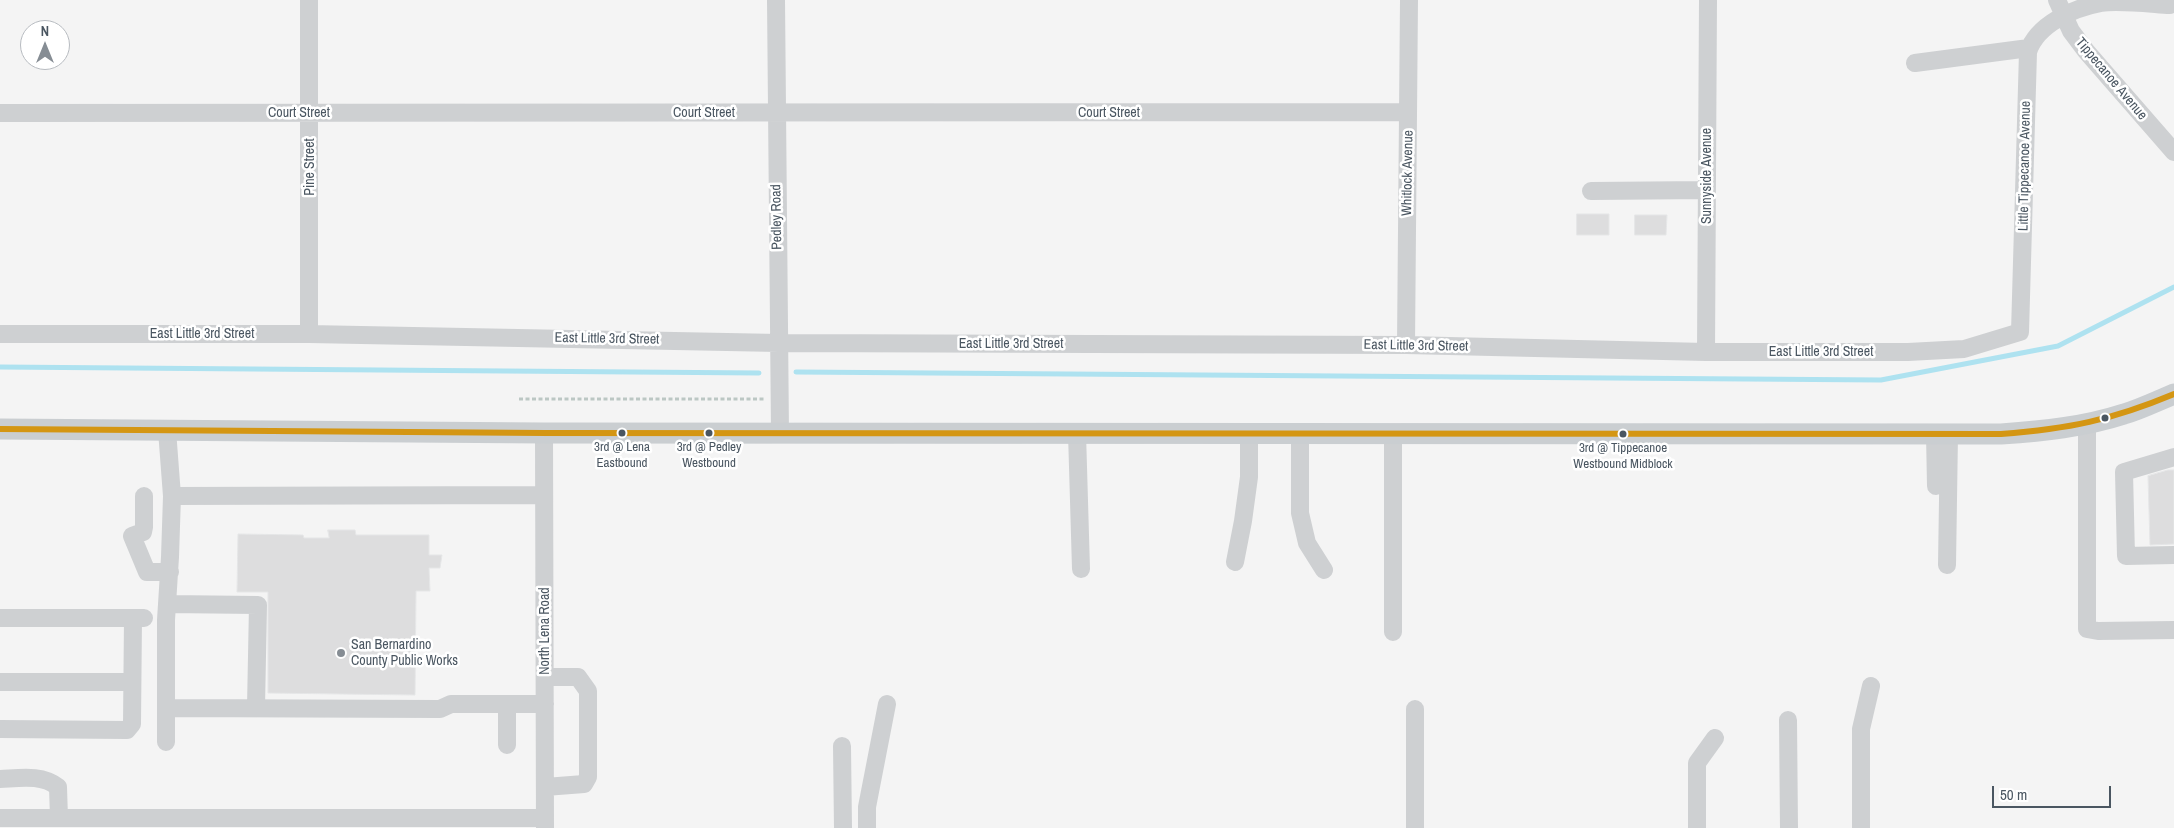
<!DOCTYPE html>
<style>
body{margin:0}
#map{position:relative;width:2174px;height:828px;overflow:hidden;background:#f4f4f4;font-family:"Archivo Narrow",sans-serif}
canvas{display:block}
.north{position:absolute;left:20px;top:20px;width:50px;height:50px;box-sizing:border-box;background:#fff;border:1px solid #b7bbc0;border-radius:50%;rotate:0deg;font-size:14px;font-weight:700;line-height:20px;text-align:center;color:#4a5661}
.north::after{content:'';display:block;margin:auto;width:18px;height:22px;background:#868d94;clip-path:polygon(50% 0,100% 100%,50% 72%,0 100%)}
.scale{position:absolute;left:1992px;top:786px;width:119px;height:22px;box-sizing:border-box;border:2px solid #4a5661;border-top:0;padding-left:6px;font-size:15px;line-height:18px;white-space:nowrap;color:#4a5661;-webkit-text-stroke:4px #fff;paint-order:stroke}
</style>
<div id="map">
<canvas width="2174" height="828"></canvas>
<div class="north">N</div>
<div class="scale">50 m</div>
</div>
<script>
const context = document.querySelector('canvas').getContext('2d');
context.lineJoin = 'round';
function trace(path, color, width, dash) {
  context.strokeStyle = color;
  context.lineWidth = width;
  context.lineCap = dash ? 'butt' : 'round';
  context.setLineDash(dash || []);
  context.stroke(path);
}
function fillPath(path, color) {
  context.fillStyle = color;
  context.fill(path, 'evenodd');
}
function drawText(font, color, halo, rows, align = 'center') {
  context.font = font + ' "Archivo Narrow",sans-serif';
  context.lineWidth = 5;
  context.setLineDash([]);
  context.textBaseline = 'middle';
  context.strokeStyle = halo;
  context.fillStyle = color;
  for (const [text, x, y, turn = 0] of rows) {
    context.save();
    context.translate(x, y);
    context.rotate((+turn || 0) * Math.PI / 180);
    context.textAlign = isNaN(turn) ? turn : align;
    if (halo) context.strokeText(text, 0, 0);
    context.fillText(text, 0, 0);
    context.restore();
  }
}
const stream = new Path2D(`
 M0,367l759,6
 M796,372l1085,8 177,-34 116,-59`);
const building = new Path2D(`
 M1577,214h32v21h-32z
 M1635,215h32l-1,20h-31z
 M2168,470h6v74l-24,1 -2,-69z
 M328,530h27l1,5h73v20h13l-2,13h-11l1,23h-14l-1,104 -147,-2v-101h-31l1,-58 65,1 1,3h25z`);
const path = new Path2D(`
 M519,399h245`);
const minor = new Path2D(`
 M309,0v334
 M776,0l4,433
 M2057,0l14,31 15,20 88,101
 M1915,63l114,-15
 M0,113l1408,-1
 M1591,191l116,-1
 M0,334h309l470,9 627,2 300,7h202l56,-3 56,-17 8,-280c9,-28 46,-44 73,-49 16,-3 51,1 69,2
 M1406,345l3,-345
 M1706,352l2,-352
 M2087,424v205l11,2 76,-1
 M544,433l1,395
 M1077,433l4,136
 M1393,433v199
 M1300,434v79l7,30 17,27
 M1935,434l1,52
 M2174,457l-50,15 2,84 48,-1
 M144,496v31l-1,5 -11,4 15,36h23
 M172,496l372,-1
 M1235,562l8,-41 6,-44v-44
 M1947,565l2,-131
 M167,604l91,1 -2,102
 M0,618h144
 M545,677h33l10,14v86l-4,7 -39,3
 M0,682h132
 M507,704v41
 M166,708l274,1 11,-5h94
 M1415,709v119
 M1788,720l1,108
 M0,729l127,1 5,-6 1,-106
 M166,742v-122l4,-63 2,-61 -5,-66
 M842,746l1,82
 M0,779c20,-1 42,-5 58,8l1,31
 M0,818h545
 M867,828v-21l20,-103
 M1697,828v-65l18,-25
 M1861,828v-99l10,-43`);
const major = new Path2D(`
 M0,429l544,4 1457,1c42,-3 83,-7 123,-20 17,-5 33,-13 50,-20`);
const bus1 = new Path2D(`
 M0,429l544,4 1457,1c67,-5 111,-14 173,-40`);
const markers = [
 [2105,418,4.5,"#4a5661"],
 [622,433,4.5,"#4a5661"],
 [709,433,4.5,"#4a5661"],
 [1623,434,4.5,"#4a5661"],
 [341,653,5,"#868d94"]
];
const busNames = [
 ["3rd @ Lena",622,448],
 ["Eastbound",622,464],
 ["3rd @ Pedley",709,448],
 ["Westbound",709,464],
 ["3rd @ Tippecanoe",1623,449],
 ["Westbound Midblock",1623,465]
];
const streetNames = [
 ["Tippecanoe Avenue",2111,79,50],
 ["Court Street",299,113],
 ["Court Street",704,113],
 ["Court Street",1109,113],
 ["Little Tippecanoe Avenue",2025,166,-89],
 ["Pine Street",310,167,-90],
 ["Whitlock Avenue",1408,173,-89],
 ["Sunnyside Avenue",1707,176,-90],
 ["Pedley Road",777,217,-91],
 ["East Little 3rd Street",202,334],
 ["East Little 3rd Street",607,339,1],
 ["East Little 3rd Street",1011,344],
 ["East Little 3rd Street",1416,346,1],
 ["East Little 3rd Street",1821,352],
 ["North Lena Road",545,631,-90]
];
const poiNames = [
 ["San Bernardino",351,645],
 ["County Public Works",351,661]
];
trace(stream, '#aee2f0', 5);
fillPath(building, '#ddddde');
trace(building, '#e5e6e7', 1);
trace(path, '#bcc7c4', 3, [4, 2.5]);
trace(minor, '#ced0d2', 18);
trace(major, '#caced1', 21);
trace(bus1, '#d49613', 6);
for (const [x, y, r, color] of markers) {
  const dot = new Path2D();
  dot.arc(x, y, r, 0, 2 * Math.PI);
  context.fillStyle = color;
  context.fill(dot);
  trace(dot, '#fff', 2);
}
drawText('13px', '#4a5661', '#fff', busNames);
drawText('14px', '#4a5661', '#fff', streetNames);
drawText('14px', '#4a5661', '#fff', poiNames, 'left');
</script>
